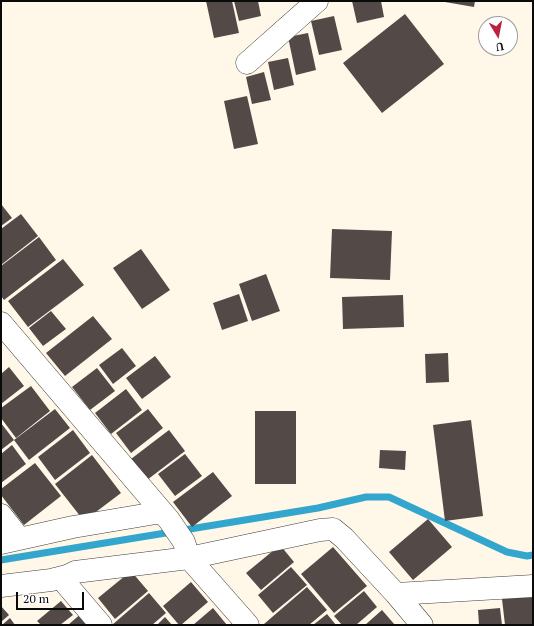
<!DOCTYPE html>
<style>
body{margin:0}
#map{position:relative;width:534px;height:626px;overflow:hidden;background:#fff7e8;font-family:"PT Serif",serif}
canvas{display:block}
.frame{position:absolute;inset:0;border:2px solid #0a0a0a;pointer-events:none}
.north{position:absolute;left:478px;top:16px;width:40px;height:40px;box-sizing:border-box;background:#fff;border:1px solid #9d9d9d;border-radius:50%;rotate:170deg;font-size:11px;font-weight:700;line-height:16px;text-align:center;color:#0a0a0a}
.north::after{content:'';display:block;margin:auto;width:14px;height:18px;background:#ba233f;clip-path:polygon(50% 0,100% 100%,50% 72%,0 100%)}
.scale{position:absolute;left:16px;top:592px;width:68px;height:18px;box-sizing:border-box;border:2px solid #0a0a0a;border-top:0;padding-left:5px;font-size:12px;line-height:14px;white-space:nowrap;color:#0a0a0a;-webkit-text-stroke:3px #fff;paint-order:stroke}
</style>
<div id="map">
<canvas width="534" height="626"></canvas>
<div class="frame"></div>
<div class="north">U</div>
<div class="scale">20 m</div>
</div>
<script>
const context = document.querySelector('canvas').getContext('2d');
context.lineJoin = 'round';
function trace(path, color, width, dash) {
  context.strokeStyle = color;
  context.lineWidth = width;
  context.lineCap = dash ? 'butt' : 'round';
  context.setLineDash(dash || []);
  context.stroke(path);
}
function fillPath(path, color) {
  context.fillStyle = color;
  context.fill(path, 'evenodd');
}
const stream = new Path2D(`
 M1,560l317,-52 48,-11h23l118,55 20,4 6,-1`);
const building = new Path2D(`
 M206,1h26l7,32 -25,5z
 M234,1h24l3,15 -22,5z
 M352,1h29l3,16 -27,6z
 M445,1h30l-1,6 -29,-5z
 M405,14l39,50 -62,49 -39,-50z
 M334,16l8,34 -23,5 -8,-34z
 M308,33l8,37 -20,5 -8,-38z
 M288,58l6,27 -20,5 -6,-28z
 M264,72l7,28 -19,4 -6,-27z
 M247,96l11,48 -24,5 -10,-48z
 M1,204l11,14 -11,8z
 M21,214l17,22 -37,29v-36z
 M332,229l60,2 -2,49 -60,-2z
 M39,237l17,23 -52,40 -3,-4v-30z
 M141,249l29,41 -28,19 -29,-41z
 M63,259l21,26 -56,42 -20,-26z
 M266,274l14,37 -28,10 -13,-37z
 M239,294l9,27 -26,9 -9,-27z
 M403,295l1,32 -61,2 -1,-32z
 M51,311l15,18 -23,17 -14,-18z
 M93,316l19,23 -47,37 -19,-23z
 M122,348l14,18 -23,18 -14,-19z
 M448,353l1,29 -23,1 -1,-29z
 M155,356l16,21 -29,22 -16,-21z
 M9,367l15,19 -23,18v-30z
 M97,368l18,23 -25,19 -18,-23z
 M31,386l19,25 -34,27 -15,-20v-10z
 M126,389l16,21 -31,24 -16,-21z
 M55,409l15,19 -41,32 -15,-20 -13,10v-27l13,17z
 M148,409l15,19 -32,25 -15,-20z
 M255,411h41v73h-41z
 M471,420l12,96 -38,5 -12,-96z
 M73,430l17,23 -35,27 -17,-23z
 M169,430l16,21 -38,29 -16,-21z
 M12,445l14,19 -25,19v-29z
 M380,450l26,1 -1,19 -26,-2z
 M185,454l17,22 -27,20 -17,-22z
 M92,455l29,38 -37,28 -29,-37z
 M35,463l26,33 -37,29 -23,-30v-6z
 M213,472l19,24 -40,31 -19,-25z
 M428,519l24,28 -39,33 -24,-28z
 M280,545l14,17 -33,28 -15,-17z
 M333,547l34,39 -33,27 -33,-39z
 M291,567l16,18 -34,28 -15,-18z
 M131,571l17,20 -33,28 -17,-21z
 M191,582l17,20 -27,23h-2l-16,-19z
 M307,587l20,23 -18,15h-44l-1,-1z
 M364,591l13,16 -21,18h-14l-8,-9z
 M149,593l17,20 -14,12h-40z
 M533,595v29l-28,1 -3,-26z
 M61,601l12,14 -13,10h-19l-4,-4z
 M1,606l8,9 -8,7z
 M213,608l14,17h-34z
 M500,608l2,17h-23l-1,-15z
 M382,610l13,15h-30z
 M83,612l10,13h-25z
 M327,614l9,11h-23z
 M165,617l7,8h-15z
 M10,618l5,7h-13z`);
const minor = new Path2D(`
 M247,63l70,-62
 M1,323l168,197 15,22 5,16 59,67
 M1,515l19,24
 M1,543l72,-16 89,-15
 M1,586l50,-6 16,-4
 M396,594l137,-8
 M101,625l-35,-41 1,-8 8,-4 114,-14 131,-28 13,-1 11,9 52,56 26,31`);
trace(stream, '#33a6ce', 7);
fillPath(building, '#534a47');
trace(minor, '#3d3d3d', 23);
trace(minor, '#fff', 22);
</script>
